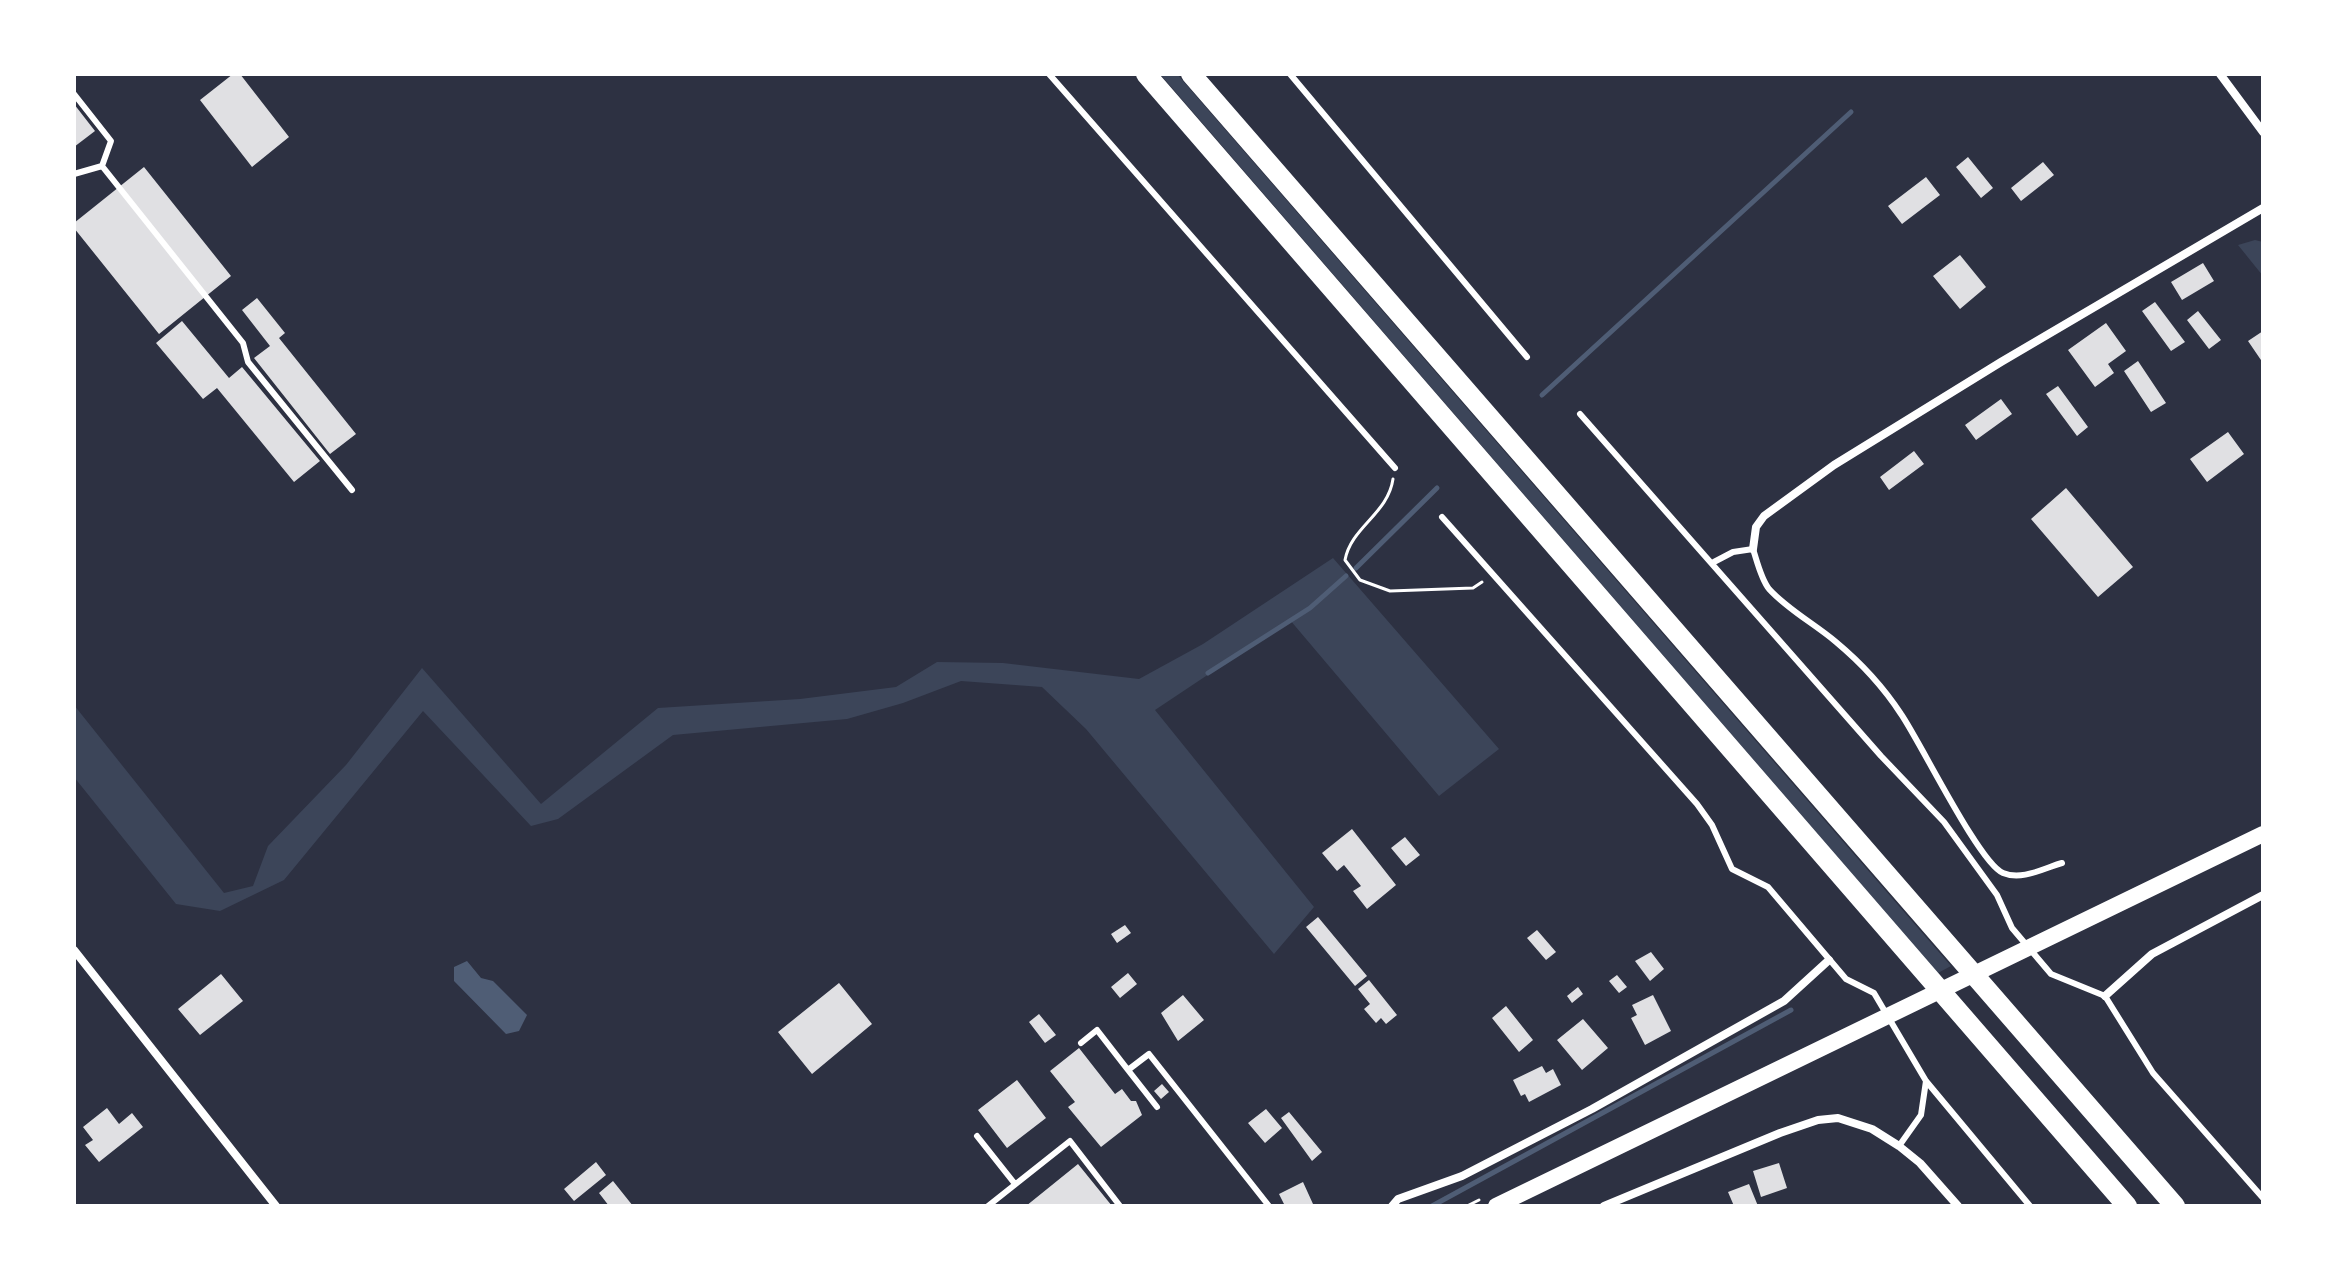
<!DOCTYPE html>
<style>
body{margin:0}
#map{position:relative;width:2337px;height:1280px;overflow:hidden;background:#2d3142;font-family:"Noto Sans",sans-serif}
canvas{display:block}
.frame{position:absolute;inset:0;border:76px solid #fff;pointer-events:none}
</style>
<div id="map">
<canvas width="2337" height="1280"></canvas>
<div class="frame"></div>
</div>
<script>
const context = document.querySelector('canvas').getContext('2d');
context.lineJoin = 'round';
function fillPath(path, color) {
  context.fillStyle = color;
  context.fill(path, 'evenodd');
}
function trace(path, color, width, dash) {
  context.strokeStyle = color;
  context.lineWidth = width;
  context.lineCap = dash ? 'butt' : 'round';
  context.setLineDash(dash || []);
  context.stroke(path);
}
const green = new Path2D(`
 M1160,74h17l774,892 -13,7z
 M2255,240l8,2v34l-25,-31z
 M1333,558l166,191 -60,47 -149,-176 -135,90 159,197 -40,47 -188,-225 -44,-42 -81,-6 -58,22 -56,16 -174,16 -115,84 -27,7 -108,-115 -139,169 -64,31 -44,-7 -102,-127v-72l150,188 29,-7 15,-40 78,-81 76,-97 119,136 117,-96 142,-9 96,-12 41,-25 66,1 136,16 64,-35z`);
const water = new Path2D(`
 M467,961l14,17 12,3 34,34 -8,16 -13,3 -52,-53v-14z`);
const stream = new Path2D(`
 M1542,395l309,-283
 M1356,568l81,-80
 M1208,673l102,-65 36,-32
 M1432,1206l359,-196`);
const building = new Path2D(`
 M233,74h7l49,63 -37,30 -52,-67z
 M74,104l21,27 -21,16z
 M1968,157l25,31 -12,10 -25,-31z
 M2043,162l11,13 -33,26 -10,-13z
 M144,167l87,109 -72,58 -85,-106v-5z
 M1926,177l14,18 -38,29 -14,-18z
 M1960,255l26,32 -26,22 -27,-33z
 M2203,263l11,18 -32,19 -11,-18z
 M257,298l28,35 -6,5 77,96 -26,20 -76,-96 16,-12 -28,-36z
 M2155,302l30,40 -14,9 -29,-40z
 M2198,311l23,29 -12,9 -22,-29z
 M182,321l47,57 13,-11 78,94 -26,21 -77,-94 -14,11 -47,-56z
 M2106,323l20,28 -18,13 6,9 -19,14 -27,-37z
 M2263,331v32l-15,-22z
 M2138,361l28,42 -15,9 -27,-41z
 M2058,386l30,41 -11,9 -31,-42z
 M2001,399l11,15 -36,26 -11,-15z
 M2228,432l16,22 -37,28 -17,-23z
 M1914,451l10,13 -35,26 -9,-13z
 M2066,488l67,79 -35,30 -67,-78z
 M1352,829l44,56 -29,24 -14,-18 8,-5 -17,-21 -7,6 -15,-18z
 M1405,837l15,18 -14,11 -15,-18z
 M1318,917l49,59 -12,10 -49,-59z
 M1125,925l6,8 -14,10 -6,-9z
 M1537,930l19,22 -10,8 -19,-22z
 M1651,952l13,17 -14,12 -15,-20z
 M1128,973l9,11 -17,14 -9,-11z
 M221,974l22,27 -43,34 -22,-26z
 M1617,975l10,12 -8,6 -10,-12z
 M1369,980l28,35 -11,9 -5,-6 -5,5 -12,-14 6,-5 -12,-15z
 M839,983l33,41 -60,50 -34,-42z
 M1578,987l5,7 -11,9 -5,-7z
 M1183,995l21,25 -26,21 -17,-28z
 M1653,995l18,36 -26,14 -14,-27 6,-3 -5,-10z
 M1506,1006l27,34 -14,12 -27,-34z
 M1039,1014l17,21 -11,8 -16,-21z
 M1583,1019l25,29 -26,22 -25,-30z
 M1079,1048l36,46 7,-5 9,12h5l6,14 -41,32 -33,-40 7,-5 -25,-31z
 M1542,1066l4,7 7,-4 8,16 -32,17 -4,-8 -4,2 -8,-16z
 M1017,1080l29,38 -39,30 -29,-38z
 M1162,1084l7,8 -8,7 -7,-8z
 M107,1108l12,16 13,-11 11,14 -44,35 -14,-17 8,-5 -10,-13z
 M1266,1109l16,19 -17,15 -17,-20z
 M1289,1112l33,40 -10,9 -31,-43z
 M596,1162l10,13 -32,26 -10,-12z
 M1779,1163l8,25 -26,9 -8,-26z
 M1078,1164l34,42h-86z
 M613,1181l20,25h-24l-10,-13z
 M1303,1182l10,22 -28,2 -6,-12z
 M1749,1184l9,22h-24l-6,-14z`);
const path = new Path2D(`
 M1393,479c-5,35 -42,48 -48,81l15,20 30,11 83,-3 9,-6
 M1467,1206l12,-6`);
const service = new Path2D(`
 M1049,74l346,394
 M1290,74l237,283
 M74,94l37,47 -9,25
 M74,174l28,-8 141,177 5,19 104,128
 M1580,414l301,342 63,66 53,73 15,33 39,46 54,22 48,77 110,125
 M1442,517l255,287 15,21 20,44 36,18 78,92 28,14 52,88 104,125
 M1712,563l21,-11 20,-3c4,12 8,30 16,40 19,21 46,35 67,53 24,20 48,46 65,72 20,29 78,149 102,159 19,8 41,-5 59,-10
 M1081,1043l16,-13 31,40 21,-16 120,152
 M1128,1070l29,37
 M977,1136l38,48
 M1899,1146l22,-31 5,-34
 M988,1206l82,-65 50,65`);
const minor = new Path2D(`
 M2220,74l43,58
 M1753,549l3,-22 8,-11 70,-51 167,-103 262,-154
 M74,950l202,256
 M2105,996l47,-42 111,-59
 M1392,1206l6,-7 64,-23 130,-67 192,-108 45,-41
 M1604,1206l176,-73 38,-13 20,-2 34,11 27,17 21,17 38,43`);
const secondary = new Path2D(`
 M1496,1206l767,-372`);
const motorway = new Path2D(`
 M1146,74l981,1132
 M1191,74l984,1132`);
fillPath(green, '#3c4559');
fillPath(water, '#4f5d75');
trace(stream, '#4f5d75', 5);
fillPath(building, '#e0e0e3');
trace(path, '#fff', 3);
trace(service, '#fff', 6);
trace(minor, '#fff', 8);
trace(secondary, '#fff', 16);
trace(motorway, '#fff', 20);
</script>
